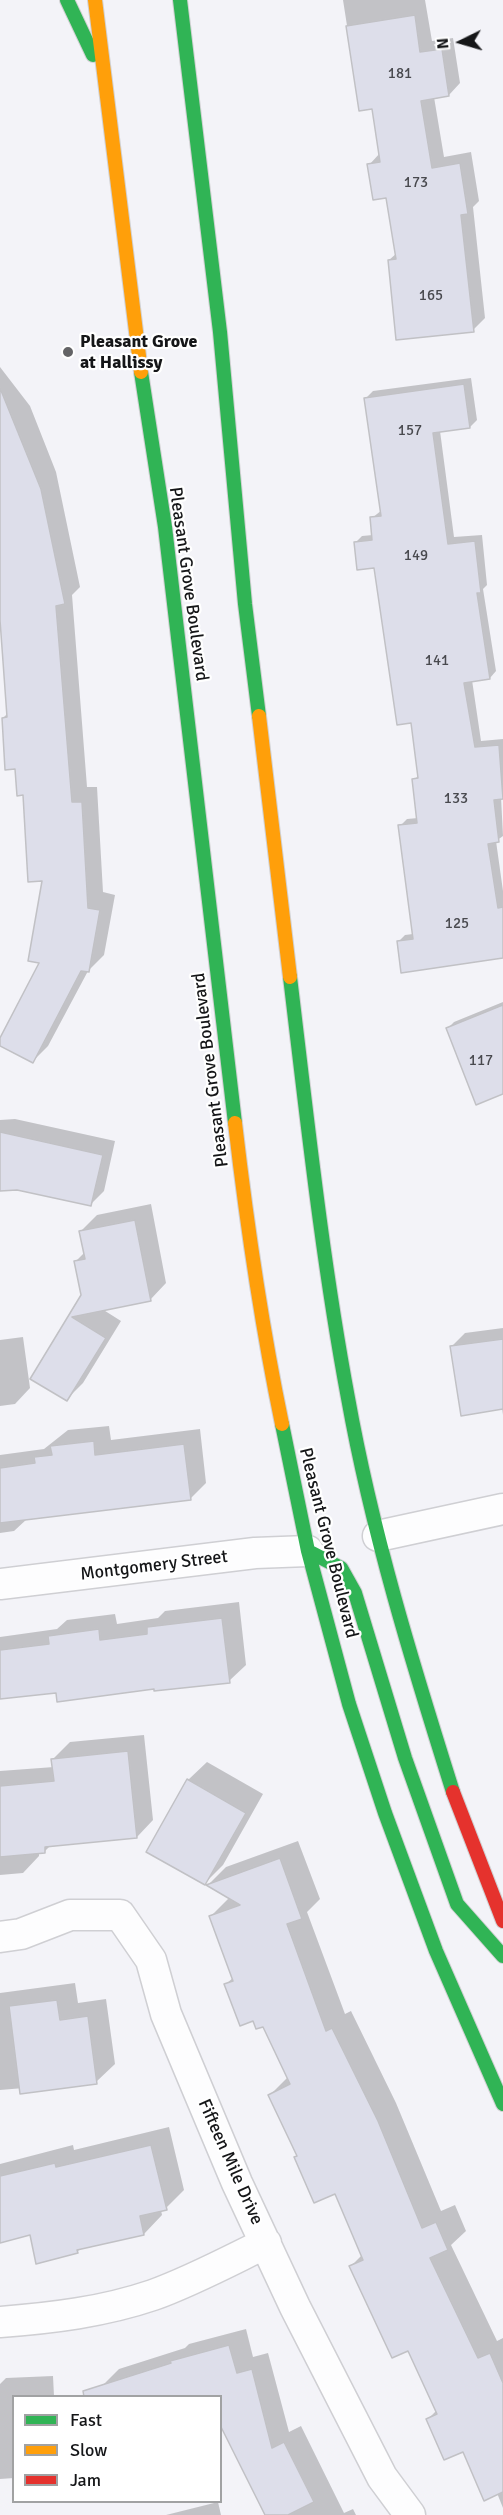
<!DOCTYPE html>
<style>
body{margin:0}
#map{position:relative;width:503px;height:2515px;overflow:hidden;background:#f3f3f8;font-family:Signika,sans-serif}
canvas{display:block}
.legend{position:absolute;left:12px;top:2395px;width:210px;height:108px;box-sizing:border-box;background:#fff;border:2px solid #a1a2a3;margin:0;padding:8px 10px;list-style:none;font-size:18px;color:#151618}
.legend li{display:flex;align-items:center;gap:12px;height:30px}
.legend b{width:30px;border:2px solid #a1a2a3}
.north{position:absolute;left:431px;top:12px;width:60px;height:60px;-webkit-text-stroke:4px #fff;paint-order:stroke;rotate:265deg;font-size:16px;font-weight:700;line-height:24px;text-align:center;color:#151618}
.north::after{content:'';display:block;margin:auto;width:21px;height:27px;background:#151618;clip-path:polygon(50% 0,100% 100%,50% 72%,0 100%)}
</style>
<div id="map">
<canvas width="503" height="2515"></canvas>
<ul class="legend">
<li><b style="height:8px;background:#30b455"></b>Fast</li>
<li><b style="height:8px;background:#ff9f0a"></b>Slow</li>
<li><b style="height:8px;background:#e5322d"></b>Jam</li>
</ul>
<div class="north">N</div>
</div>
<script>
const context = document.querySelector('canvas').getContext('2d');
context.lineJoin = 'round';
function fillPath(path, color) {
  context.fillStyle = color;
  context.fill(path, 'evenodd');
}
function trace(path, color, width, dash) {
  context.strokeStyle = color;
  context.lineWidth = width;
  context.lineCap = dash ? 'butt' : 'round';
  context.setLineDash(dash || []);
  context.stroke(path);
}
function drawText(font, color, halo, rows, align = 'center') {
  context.font = font + ' Signika,sans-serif';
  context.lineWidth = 4.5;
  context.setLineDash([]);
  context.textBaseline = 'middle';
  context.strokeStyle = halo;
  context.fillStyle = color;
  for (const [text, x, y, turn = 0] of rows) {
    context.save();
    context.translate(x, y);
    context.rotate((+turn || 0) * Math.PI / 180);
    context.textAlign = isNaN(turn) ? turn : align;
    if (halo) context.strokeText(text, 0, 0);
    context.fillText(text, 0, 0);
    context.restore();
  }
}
const shadow = new Path2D(`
 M343,0h82l7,41 21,-3 7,45 -11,12 -15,2 10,60 27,-5 8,49 -6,6 12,111 -12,12 -84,-70 8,-7 -10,-57 -18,-31 11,-12 -7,-46 -13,2z
 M0,367l30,39 26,66 24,115 -8,8 15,192h10l6,105 12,3 -11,60 -16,16 -40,75 -15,15 -33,-17 41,-82 3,-82 -20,-86 -21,-76 5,-5 -8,-104z
 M471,378l6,42 -7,7 -30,4 14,106 28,-2 5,50 -4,4 13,82 -6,7 -18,2 9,61 22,-2v58h-2l2,39 -7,5 7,50v65l-105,-14 7,-7 8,-1 -13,-108 7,-7 11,-1 -4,-38 5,-5 -7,-54 -36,-155 -21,-23 7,-7 11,-1 -1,-17 10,-8 -16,-112 7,-7z
 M503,1002v90l-56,-63 7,-7z
 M15,1119l100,22 -11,50 -13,13 -74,-16 -17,2v-70z
 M151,1204l15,79 -16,17 -48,9 19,12 -38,62 -16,16 -35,-21 50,-82 -7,-34 10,-10 -4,-21 16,-16z
 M503,1328v87l-1,-7 -50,-62 13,-13z
 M23,1337l7,51 -15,16 -15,2v-66z
 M109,1426l2,14 89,-11 6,54 -16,16 -163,20 -13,12 -14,2v-78l44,-6 24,-19z
 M239,1602l7,63 -17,16 -73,7 -99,3 -57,7v-61l57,-8 10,-9 48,-6 2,10 41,-6 7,-7z
 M144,1735l9,85 -16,17 -86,8 -6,6 -6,1v4l-16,17 -23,2v-104l54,-4 -1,-8 17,-17z
 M207,1762l56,32 -40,71 -18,18 -57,-32 40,-71z
 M298,1841l22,58 -13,13 38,102 6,-3 45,92 45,108 14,-6 11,26 -15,14 46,96 6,-3v170l-6,-15 -34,-43 -35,-31 9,-9 -28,-61 -58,-83 11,-11 -26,-63 -38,-37 -28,-60 18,-18 -25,-52 -9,-6 -28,-35 8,-7 -23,-61 19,-19 -22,-12 18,-18z
 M75,1983l3,20 28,-4 9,65 -19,18 -96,8v-97z
 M169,2127l15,63 -18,18 -5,2 1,5 -18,19 -63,14 -4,4 -46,-18 -31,4v-74l73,-19 1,5z
 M246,2329l7,28 15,-4 21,79 12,-6 43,87 9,-4 3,6h-89l-44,-88 -3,1v-32l-118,-10 17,-17 66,-21 4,-4z
 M53,2376l1,20h-40v82l-14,1v-95l6,-6z
 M218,2502l3,13h-55z`);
const building = new Path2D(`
 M415,15l5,37 22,-3 7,47 -28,5 11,67 28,-5 8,51 -7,1 13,117 -78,8 -8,-80 8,-1 -10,-61 -13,2 -6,-36 13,-2 -8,-53 -13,2 -13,-85z
 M464,384l6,44 -37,5 15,111 27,-3 6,52h-4l13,86 -26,4 11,64 24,-2 4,54 -9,1 5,42 -11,2 10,64 5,-1v51l-102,15 -4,-32 16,-2 -15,-114 19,-2 -5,-44 6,-1 -7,-55 -14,2 -23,-157 -17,2 -3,-28 18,-2 -2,-23 11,-1 -17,-118z
 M0,388l41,101 24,115 -9,2 16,196h10l6,106 12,2 -11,62 -8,-1 -48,92 -33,-17v-8l39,-75 -11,-2 14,-80 -14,1 -5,-87 -6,1 -2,-27 -10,1 -3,-52 5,-1 -7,-97z
 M503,1005v89l-27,11 -30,-77z
 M0,1132l103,23 -12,51 -74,-16 -17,1z
 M135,1220l16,81 -79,16 34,21 -39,63 -37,-22 51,-84 -7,-34 11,-2 -6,-28z
 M503,1339v70l-42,7 -11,-70z
 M94,1441l1,14 89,-11 7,56 -191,23v-55l35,-5 -1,-6 18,-2 -2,-9z
 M222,1618l8,65 -76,8v-2l-97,13 -1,-9 -56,6v-49l49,-6 -1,-8 51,-7 1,11 47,-6v-7z
 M128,1751l9,87 -92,9v6l-45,4v-71l54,-5 -3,-22z
 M187,1779l59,34 -41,72 -59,-33z
 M280,1858l22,61 -15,5 39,107 6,-3 46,93 44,107 14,-6 12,28 -18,8 48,100 12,-5 13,30v109l-19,9 -21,-49 -19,8 -18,-41 11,-5 -29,-63 -16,7 -43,-92 14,-6 -28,-66 -21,9 -20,-46 3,-1 -29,-61 22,-11 -27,-57 -7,2 -3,-8 -13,5 -16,-42 9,-3 -24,-65 31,-11 -34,-20z
 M57,2000l3,20 28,-4 9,68 -77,10 -11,-88z
 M151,2145l16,65 -27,6 4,19 -67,15 1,3 -42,11 -6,-29 -30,8v-67l55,-13 1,4z
 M229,2345l8,28 15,-4 20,79 12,-6 30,60 -26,13h-23l-45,-90v-28h-136l-1,-6 88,-28 -1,-2z`);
const street = new Path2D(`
 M378,1536l125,-27
 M0,1584l255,-31 53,-2
 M0,1937l21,-3 49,-19h50l31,45 15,54 71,169 58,124 87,170 28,38
 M0,2322c52,-4 103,-10 153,-27 39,-14 76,-34 113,-52`);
const fast = new Path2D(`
 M67,0l26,55
 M180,0l40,332 25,272 14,112
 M141,372l24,155 70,596
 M290,977c17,141 32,282 58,421 24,134 64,264 105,394
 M282,1424l26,127 41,153 36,109 51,138 67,153
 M308,1551l33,17 14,25 50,165 52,146 46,52`);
const slow = new Path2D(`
 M95,0l46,372
 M259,716l31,261
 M235,1123c12,103 26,200 47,301`);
const jam = new Path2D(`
 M453,1792l50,129`);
const markers = [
 [68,352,6,"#636366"]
];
const numberNames = [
 ["181",400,74],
 ["173",416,183],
 ["165",431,296],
 ["157",410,431],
 ["149",416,556],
 ["141",437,661],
 ["133",456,799],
 ["125",457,924],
 ["117",481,1061]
];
const poiNames = [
 ["Pleasant Grove",80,342],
 ["at Hallissy",80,363]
];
const streetNames = [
 ["Pleasant Grove Boulevard",188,584,82],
 ["Pleasant Grove Boulevard",211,1070,-97],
 ["Pleasant Grove Boulevard",328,1543,76],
 ["Montgomery Street",154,1566,-7],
 ["Fifteen Mile Drive",230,2162,66]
];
fillPath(shadow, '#0003');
fillPath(building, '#dddeea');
trace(building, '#c1c1c5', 1.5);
trace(street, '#cfcfd3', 33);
trace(fast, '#d1d1d3', 16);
trace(slow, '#d1d1d3', 16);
trace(jam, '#d1d1d3', 16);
trace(street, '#fdfdfe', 30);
trace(fast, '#30b455', 14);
trace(slow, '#ff9f0a', 14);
trace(jam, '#e5322d', 14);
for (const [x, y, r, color] of markers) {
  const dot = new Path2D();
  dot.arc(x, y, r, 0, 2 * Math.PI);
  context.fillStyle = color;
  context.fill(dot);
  trace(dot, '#fff', 2);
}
drawText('15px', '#48494e', null, numberNames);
drawText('bold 18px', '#151618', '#fff', poiNames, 'left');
drawText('18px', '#151618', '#fff', streetNames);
</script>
